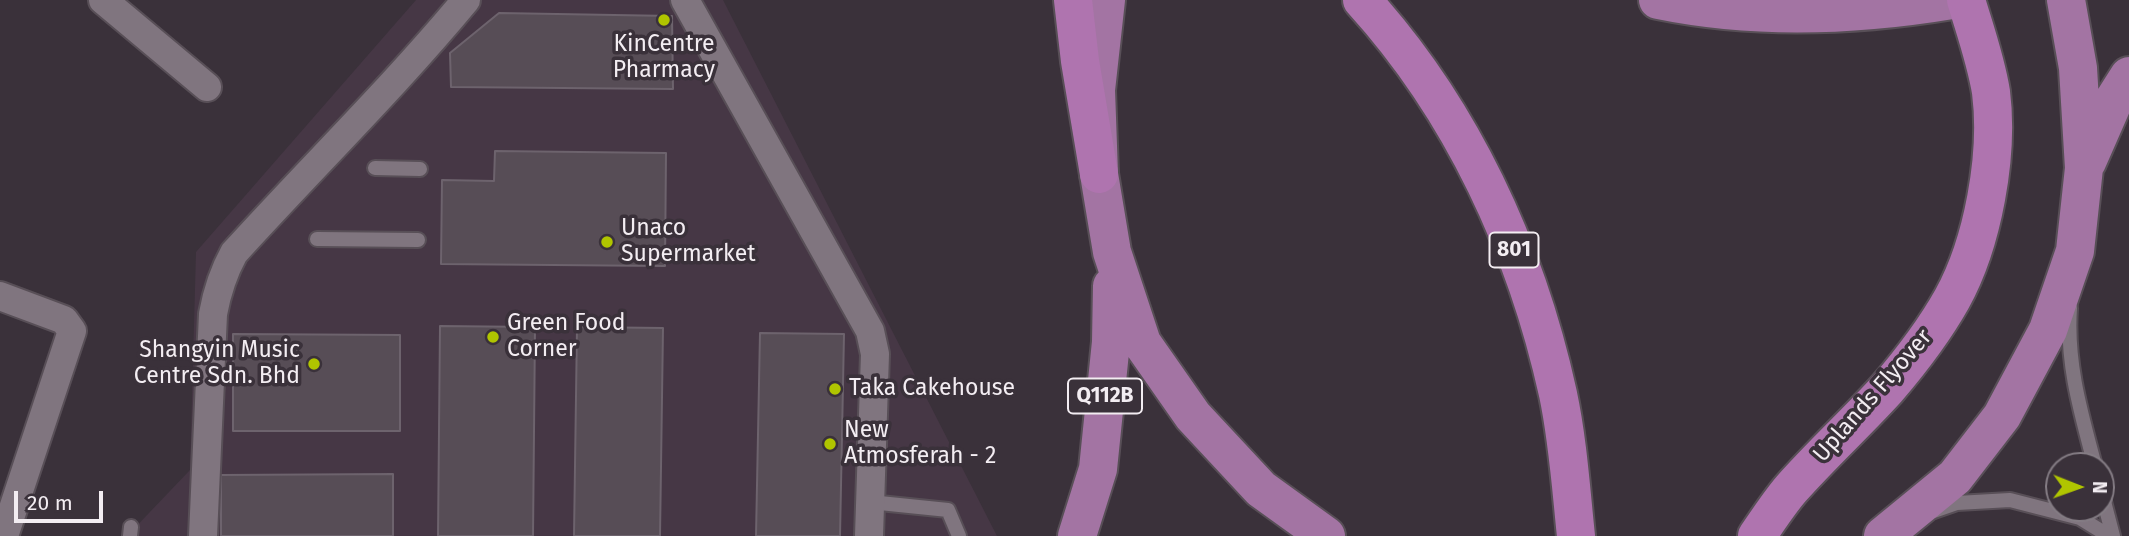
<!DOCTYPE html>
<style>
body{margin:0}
#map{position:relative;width:2129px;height:536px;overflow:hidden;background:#3a313a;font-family:"Fira Sans",sans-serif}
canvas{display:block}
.north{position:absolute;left:2045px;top:452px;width:70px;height:70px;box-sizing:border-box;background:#3a313a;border:2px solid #847c84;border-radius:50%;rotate:91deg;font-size:19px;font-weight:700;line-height:28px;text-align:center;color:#f3edf2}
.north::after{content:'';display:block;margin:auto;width:24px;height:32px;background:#b0c500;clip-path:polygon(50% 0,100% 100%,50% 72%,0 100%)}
.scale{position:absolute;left:14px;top:491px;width:89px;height:32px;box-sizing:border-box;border:4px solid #f3edf2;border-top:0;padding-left:9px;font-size:21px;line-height:24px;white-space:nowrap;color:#f3edf2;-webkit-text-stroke:5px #3a313a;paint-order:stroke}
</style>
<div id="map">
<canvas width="2129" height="536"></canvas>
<div class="north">N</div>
<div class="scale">20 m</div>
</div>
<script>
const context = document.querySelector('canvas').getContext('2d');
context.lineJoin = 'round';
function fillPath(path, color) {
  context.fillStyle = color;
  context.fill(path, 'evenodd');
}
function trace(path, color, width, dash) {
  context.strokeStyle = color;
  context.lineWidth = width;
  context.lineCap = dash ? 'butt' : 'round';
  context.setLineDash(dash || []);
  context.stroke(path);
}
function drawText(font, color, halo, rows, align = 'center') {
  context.font = font + ' "Fira Sans",sans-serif';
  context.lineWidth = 7;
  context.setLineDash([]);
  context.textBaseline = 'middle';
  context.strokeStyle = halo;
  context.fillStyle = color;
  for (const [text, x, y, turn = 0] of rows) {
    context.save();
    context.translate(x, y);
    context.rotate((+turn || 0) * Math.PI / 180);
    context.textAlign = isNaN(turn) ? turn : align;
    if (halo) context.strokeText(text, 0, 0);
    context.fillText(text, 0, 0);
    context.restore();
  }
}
const built = new Path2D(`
 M416,0h307l274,536h-870l63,-66 6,-218z`);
const building = new Path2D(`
 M499,13l173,3 1,73 -222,-2 -1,-34z
 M495,151l171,2 -1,113 -224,-2 1,-84 52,1z
 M440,326l95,1 -2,209h-95z
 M577,327l86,1 -3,208h-86z
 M760,333l84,1 -4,202h-84z
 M233,334l167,1v96h-167z
 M393,474v62h-172v-61z`);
const service = new Path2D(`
 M375,168l45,1
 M317,239l101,1
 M2070,308c-4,55 11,105 25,158
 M2101,490l12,46
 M870,502l78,8 11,26
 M1934,511l23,-8 53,-3 70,18 29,18
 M130,536l1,-9`);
const minor = new Path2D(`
 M103,0l104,87
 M685,0l185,331 5,23 -6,182
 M0,296l64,24 8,11 -68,205
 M203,536l10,-222c4,-22 10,-41 21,-61 77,-85 159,-165 232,-253`);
const primary = new Path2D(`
 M1106,0l-10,90 3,84 13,78 30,91 51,73 68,73 65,47
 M1658,0c97,20 198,16 294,0
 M2087,162l28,-64 14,-22
 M1077,536l21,-67 13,-127 1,-56
 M1883,536l72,-59 47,-61 46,-86 27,-79 9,-83 -6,-100 -12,-68`);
const trunk = new Path2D(`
 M1073,0l7,61 19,113
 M1362,0c100,110 164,249 196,394 10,47 13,95 18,142
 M1757,536c11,-16 22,-33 34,-47 31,-35 65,-66 96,-100 24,-28 47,-58 65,-90 31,-56 47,-144 39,-207 -5,-31 -16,-62 -25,-92`);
const markers = [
 [664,20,7,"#b0c500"],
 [607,242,7,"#b0c500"],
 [493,337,7,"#b0c500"],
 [314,364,7,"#b0c500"],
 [835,389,7,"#b0c500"],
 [830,444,7,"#b0c500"]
];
const shields = [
 [1514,250,49],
 [1105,396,74]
];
const shieldNames = [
 ["801",1514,250],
 ["Q112B",1105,396]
];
const poiNames = [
 ["KinCentre",664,45,"center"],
 ["Pharmacy",664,71,"center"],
 ["Unaco",621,229],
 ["Supermarket",621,255],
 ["Green Food",507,324],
 ["Corner",507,350],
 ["Shangyin Music",300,351,"right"],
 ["Centre Sdn. Bhd",300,377,"right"],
 ["Taka Cakehouse",849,389],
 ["New",844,431],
 ["Atmosferah - 2",844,457]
];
const streetNames = [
 ["Uplands Flyover",1873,396,-49]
];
fillPath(built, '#463745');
fillPath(building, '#574d56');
trace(building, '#6d636d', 2);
trace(service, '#584f57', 18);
trace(minor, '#584f57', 32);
trace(primary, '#584f57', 42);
trace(trunk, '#584f57', 42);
trace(service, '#80757f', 14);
trace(minor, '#80757f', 28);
trace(primary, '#a374a3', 38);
trace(trunk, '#af74af', 38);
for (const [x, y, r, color] of markers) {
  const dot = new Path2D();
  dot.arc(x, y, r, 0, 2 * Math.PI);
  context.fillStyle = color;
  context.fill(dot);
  trace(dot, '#3a313a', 2.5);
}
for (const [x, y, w] of shields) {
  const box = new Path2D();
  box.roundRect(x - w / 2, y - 17.5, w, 35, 5);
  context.fillStyle = '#3a313a';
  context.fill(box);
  trace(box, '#f3edf2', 2);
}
drawText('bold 21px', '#f3edf2', null, shieldNames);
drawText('23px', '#f3edf2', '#3a313a', poiNames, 'left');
drawText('23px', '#f3edf2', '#3a313a', streetNames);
</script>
